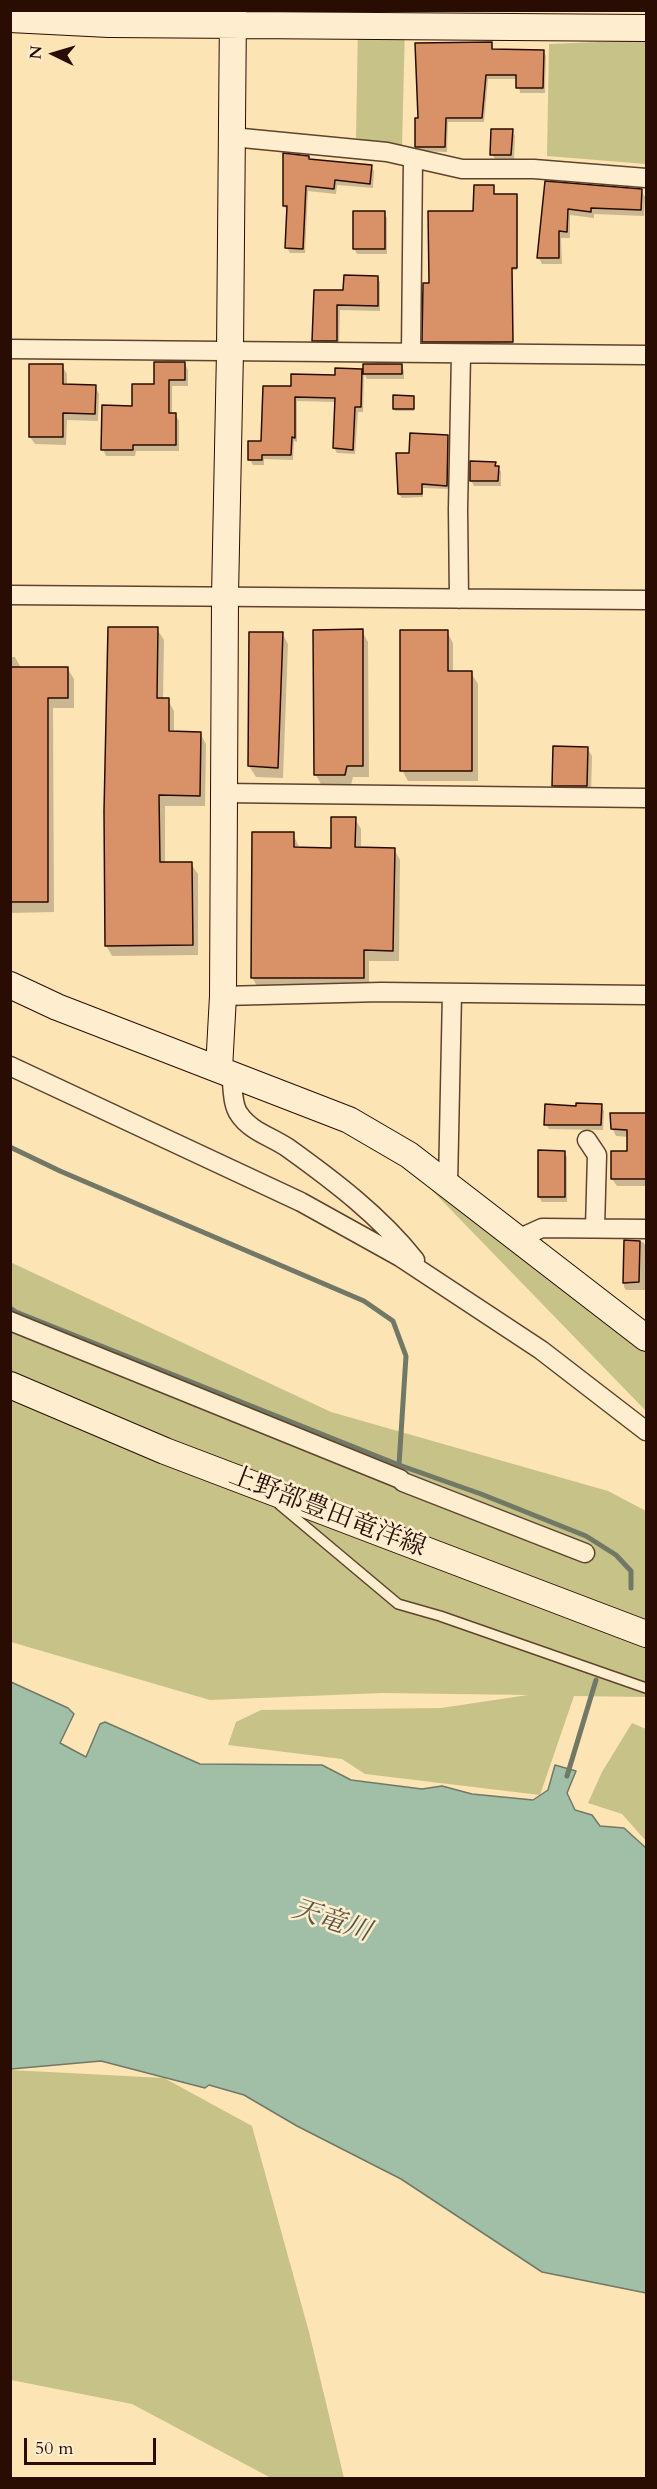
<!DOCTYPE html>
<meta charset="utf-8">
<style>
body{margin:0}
#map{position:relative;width:657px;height:2489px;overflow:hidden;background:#fde4b4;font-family:Cardo,serif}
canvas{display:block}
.frame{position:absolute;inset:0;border:12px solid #290d02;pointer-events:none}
.north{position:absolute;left:24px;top:24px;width:60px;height:60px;-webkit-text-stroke:4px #feedce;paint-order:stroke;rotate:275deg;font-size:16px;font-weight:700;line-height:24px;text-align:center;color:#290d02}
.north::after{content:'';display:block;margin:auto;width:21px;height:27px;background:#290d02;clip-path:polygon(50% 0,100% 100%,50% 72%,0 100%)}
.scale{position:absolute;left:24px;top:2438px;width:132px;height:27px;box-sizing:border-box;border:3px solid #290d02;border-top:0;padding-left:8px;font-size:18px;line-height:21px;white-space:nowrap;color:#290d02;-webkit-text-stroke:4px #feedce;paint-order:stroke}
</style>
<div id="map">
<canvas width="657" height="2489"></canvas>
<div class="frame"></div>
<div class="north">N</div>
<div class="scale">50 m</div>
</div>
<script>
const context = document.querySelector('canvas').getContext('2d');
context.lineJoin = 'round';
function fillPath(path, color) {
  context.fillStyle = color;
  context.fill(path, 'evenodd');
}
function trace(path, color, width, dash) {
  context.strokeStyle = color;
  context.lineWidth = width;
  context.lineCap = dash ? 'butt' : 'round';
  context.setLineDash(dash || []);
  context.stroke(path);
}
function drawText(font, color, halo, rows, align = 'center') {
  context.font = font + ' Cardo,"Noto Serif JP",serif';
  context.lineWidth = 5;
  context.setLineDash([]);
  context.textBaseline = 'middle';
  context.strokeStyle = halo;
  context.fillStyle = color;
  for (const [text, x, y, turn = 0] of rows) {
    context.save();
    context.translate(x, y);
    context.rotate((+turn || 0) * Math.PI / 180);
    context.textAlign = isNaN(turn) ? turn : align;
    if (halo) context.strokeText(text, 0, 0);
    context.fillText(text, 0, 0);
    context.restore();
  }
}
const green = new Path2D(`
 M358,25l47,1 -3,121 -46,-9z
 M646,40v124l-99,-8 2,-112z
 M422,1180l224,158v73z
 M10,1262l321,150 277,79 38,20v186l-72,-1 -34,99 -175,-21 -23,-15 -114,-14 8,-23 25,-12 180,-2 87,-13 -146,-2 -172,7 -199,-58z
 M632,1723l14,6v112l-24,-27 -34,-11 14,-31z
 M10,2070l154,8 88,48 57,206 35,146h-73l-139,-74 -121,-24z`);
const water = new Path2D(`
 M11,1682l57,26 6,6 -14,29 26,14 14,-33 5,-2 95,42 122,1 29,15 71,9 20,-3 30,8 61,6 15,-10 7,-25 21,6 -9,22 8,17 17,5 8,11 24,2 22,20v445l-104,-21 -141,-93 -104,-53 -53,-31 -35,-10 -4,3 -104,-27 -90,8z`);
const shadow = new Path2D(`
 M491,44l2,7h50l3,5 -1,37h-25l-2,-14h-30l-4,43h-36l-1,30 -28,-1 -2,-5z
 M512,131l3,5 -1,24 -19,-1 -3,-5z
 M310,160l61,6 3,5 -1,17 -36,-3 -1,9 -28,-3 -3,62h-15l-3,-5 1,-36 -4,-6z
 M547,183l94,7 4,7 -1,19 -50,-2v4l-24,-3v23h-9l1,26h-20l-3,-6z
 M493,187l1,9h23l1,2 -1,72h-5l1,74h-88l5,-59 44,-73z
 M384,212l3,6v36h-30l-3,-6z
 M377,277l3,5v29l-40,-1 -1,36 -22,-1 -3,-5 31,-49z
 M184,363l4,7v16h-16v28h3l4,7v30h-43l-1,5h-29l-3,-7 30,-42z
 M364,365h37l3,6v8h-37l-3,-5 -1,38h-5l-3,42 -18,-1 -3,-5 2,-46 -39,-1v41l-3,-1 -1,19 -29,-1v6h-11l-3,-5 12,-17 30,-55 69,-18 3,5z
 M62,366l5,8v12h28l4,8 -1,27 -31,-1 -1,25 -31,-1 -5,-7z
 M413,397l1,14h-19l-1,-2z
 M447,437l3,4 -1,48 -26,-1v9l-21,1 -3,-4 12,-40z
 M495,464l6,8v14h-27l-3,-6z
 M157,629l7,11 -1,60h5l6,11v22h26l6,11 -1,62h-40v58h26l7,10v81l-86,1 -6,-11z
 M362,631l6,11 1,135h-16l-2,8 -29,1 -6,-11z
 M447,632l6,11v30h18l7,11v97h-70l-6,-11z
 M282,633l6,11 -5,134 -27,-1 -7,-11z
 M10,657h5l6,11h46l7,11v29h-21l1,204 -44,1z
 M587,748l5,8 -1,38 -32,-1 -5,-8z
 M355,819l6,10v20h33l6,11 -1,101h-30v28l-111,-1 -6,-11 41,-143 7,15h32z
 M601,1106l3,5 -1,19 -54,-1 -3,-5 31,-16z
 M646,1114v72h-29l-5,-7 16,-27 1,-15 -13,-1 -4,-8v-13z
 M564,1152l3,5v45h-25l-3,-5z
 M625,1242h18l2,3 1,45h-20l-2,-3z`);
const stream = new Path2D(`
 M10,1147l50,24 304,130 29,20 13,35 -7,109
 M10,1308l6,4 383,153 82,29 105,42 30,19 15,16v17
 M567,1776l29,-96`);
const building = new Path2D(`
 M492,42v7l52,1 -1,38h-27v-13h-30l-4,43h-36l-1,29h-30v-29h3l-3,-75z
 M491,129h22l-2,26h-21z
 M283,153l26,3v3l63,6 -2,19 -35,-4 -1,9 -28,-3 -3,63 -18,-1 2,-42h-4z
 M545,181l97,8 -1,21 -50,-2v4l-23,-3 -1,23 -8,-1v27h-22z
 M474,185h20v9h23v74h-5l1,74h-91l1,-59h6l-1,-72h45z
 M353,211h32v38h-32z
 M344,275l34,1v30l-41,-1v36h-25l2,-51h29z
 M154,362h31v18h-16v33h7v32h-43v5h-32l1,-45 30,1v-22h22z
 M29,364h34v20l33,1 -1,29 -32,-1v24h-34z
 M363,364h39v10h-39z
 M335,368l27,1 -1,38h-6l-2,43 -20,-2 2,-50 -40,-1v41l-3,-1 -1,18h-29v5h-14v-19h13l2,-55h28v-12l44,1z
 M393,395l21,1v13h-21z
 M410,433l38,2 -1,51 -25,-2v10h-24l-2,-41h13z
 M470,461l26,1 -1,4h4l-1,15h-28z
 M108,627h50l-1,71h12v33l32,1 -1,64 -41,-1 1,67h32l1,83 -88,1 -1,-135z
 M363,629v137h-16l-2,9h-31l-1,-145z
 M400,630h48v41h24v100h-72z
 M249,632h34l-5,136 -30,-2z
 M10,667h58v31h-20v204h-38z
 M553,746l35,1 -1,39h-35z
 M331,817h25l-1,30 40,1 -2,103 -29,-1v28h-113l1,-146h42v15l37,1z
 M576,1103l26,1 -1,21h-57l1,-21 31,2z
 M610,1113h36v66h-35v-28h16v-21l-16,-1z
 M538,1150l27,1v46h-27z
 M624,1240l16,1 -1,41 -16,1z`);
const lane = new Path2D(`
 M280,1505l118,99 42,12 206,72`);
const street = new Path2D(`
 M232,137l155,15 75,17h72l112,9
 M10,349l636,6
 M411,353l2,-195
 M10,595l636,5
 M459,599l-1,-90 3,-155
 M223,793l423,5
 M223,996l158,-4 265,3
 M10,1066l291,136 99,55 141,93 105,81
 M231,1074c2,12 1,31 8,40 11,17 33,23 49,34 46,33 92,68 127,112
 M587,1140l10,15 -2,73
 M448,1184l4,-191
 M520,1238l22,-10 104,1
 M10,1321l390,158 3,3 182,71`);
const secondary = new Path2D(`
 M10,19l99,5 537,4
 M10,985l47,22 292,113 60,35 237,183
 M219,1069l4,-73 2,-400 5,-245 3,-341
 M10,1385l155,66 481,183`);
const streetNames = [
 ["上野部豊田竜洋線",327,1513,21]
];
const waterNames = [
 ["天竜川",331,1922,18]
];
fillPath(green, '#c7c288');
fillPath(water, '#a1bfa7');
trace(water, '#717865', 1.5);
fillPath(shadow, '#0003');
trace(stream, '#717865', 5);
fillPath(building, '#d99167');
trace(building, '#290d02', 1.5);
trace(lane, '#5e432e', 12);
trace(street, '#5e432e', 21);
trace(secondary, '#290d02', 28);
trace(lane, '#feedce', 9);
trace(street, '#feedce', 18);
trace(secondary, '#feedce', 26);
drawText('26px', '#290d02', '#feedce', streetNames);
drawText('italic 27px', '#595444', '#feedce', waterNames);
</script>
